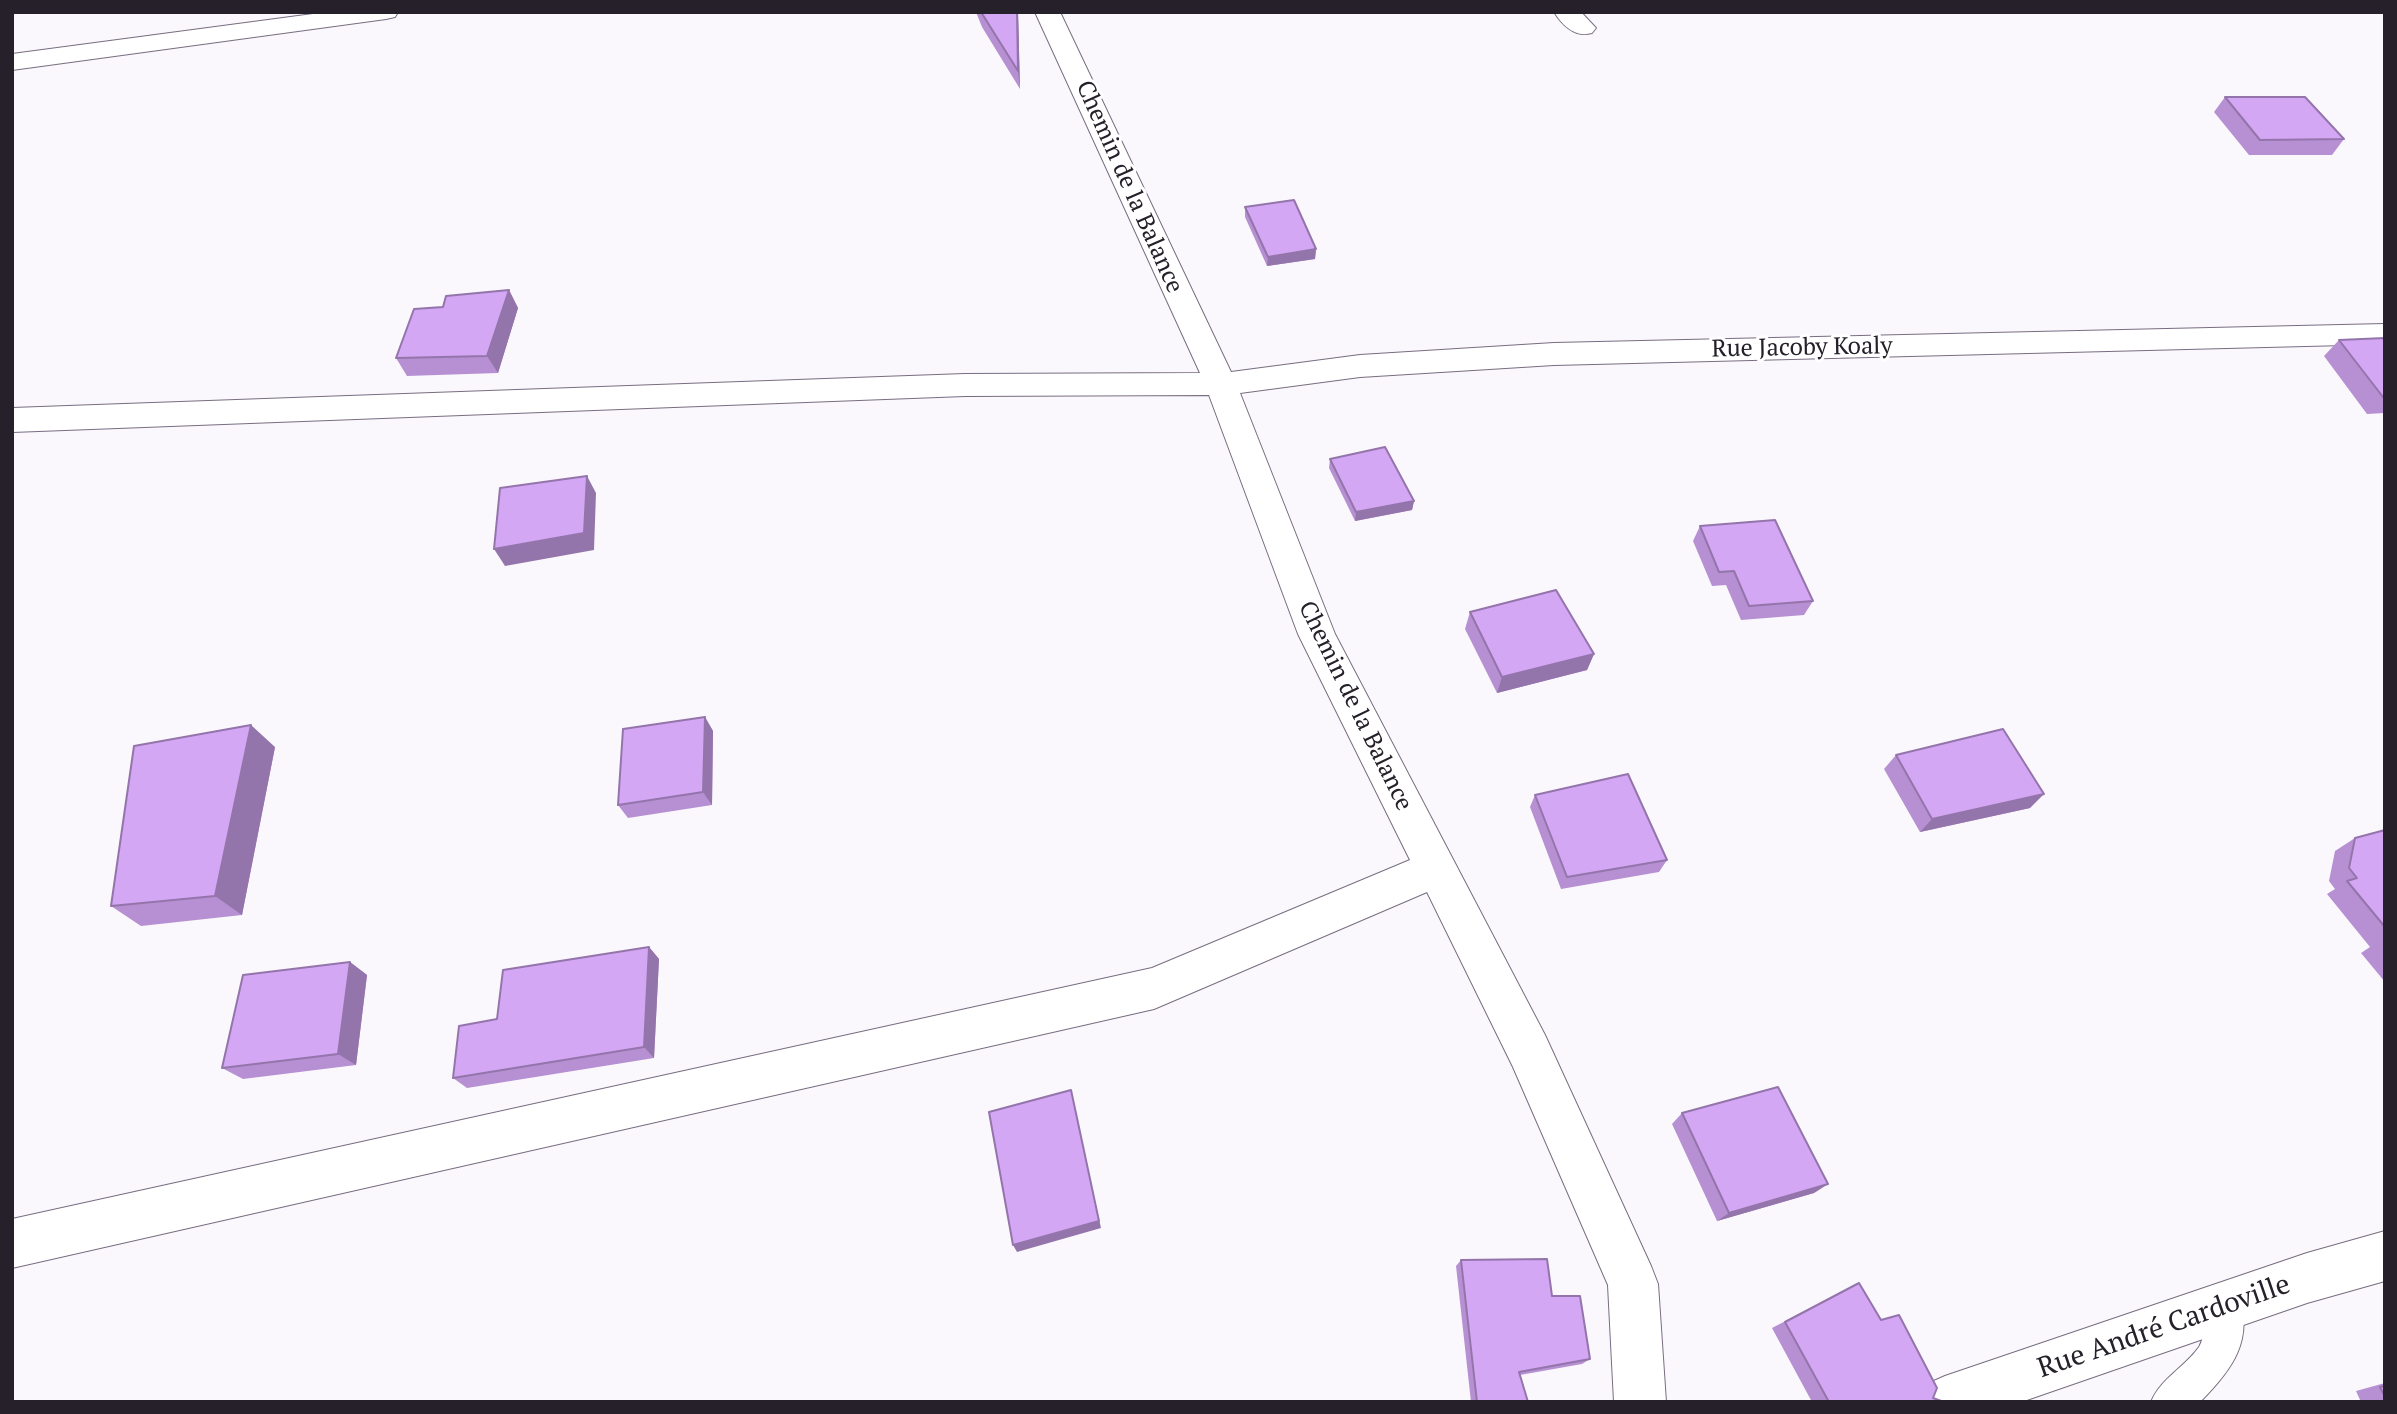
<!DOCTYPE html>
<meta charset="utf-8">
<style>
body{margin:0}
#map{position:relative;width:2397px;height:1414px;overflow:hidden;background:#faf8fc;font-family:"PT Serif",serif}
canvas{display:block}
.frame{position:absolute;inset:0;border:14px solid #252029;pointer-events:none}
</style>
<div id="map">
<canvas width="2397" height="1414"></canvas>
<div class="frame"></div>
</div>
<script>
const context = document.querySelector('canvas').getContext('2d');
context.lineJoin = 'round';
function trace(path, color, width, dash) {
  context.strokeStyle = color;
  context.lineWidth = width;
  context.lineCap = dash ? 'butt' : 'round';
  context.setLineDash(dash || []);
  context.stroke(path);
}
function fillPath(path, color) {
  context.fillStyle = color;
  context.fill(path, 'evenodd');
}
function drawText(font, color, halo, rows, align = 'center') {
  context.font = font + ' "PT Serif",serif';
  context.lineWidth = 6;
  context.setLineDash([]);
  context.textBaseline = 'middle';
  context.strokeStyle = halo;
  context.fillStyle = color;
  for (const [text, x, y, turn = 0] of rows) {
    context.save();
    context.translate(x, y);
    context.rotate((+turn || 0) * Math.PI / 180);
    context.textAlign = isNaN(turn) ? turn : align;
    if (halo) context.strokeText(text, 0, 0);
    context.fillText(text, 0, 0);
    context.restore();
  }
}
const service = new Path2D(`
 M2223,1288l14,5c19,46 -6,78 -37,109h-49c10,-24 33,-34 48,-55 8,-12 3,-37 10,-54z`);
const minor = new Path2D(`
 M328,12h70l-3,5 -9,2 -374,51v-16z
 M1035,12h25l171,360 129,-17 194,-12 831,-19v20l-831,21 -194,12 -120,16 95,241 210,401 106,231 7,18 8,118h-52l-6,-117 -95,-218 -86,-175 -273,117 -1142,259v-49l1140,-251 258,-108 -112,-226 -89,-239 -244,1 -953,36v-24l953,-34 235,-1z
 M1554,12h27l15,16 -4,5c-17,5 -29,-7 -38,-21z
 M2385,1231v50l-78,22 -286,99h-102l8,-18 18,-8 362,-123z`);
const wall = new Path2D(`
 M976,12h42l2,77 -38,-62z
 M2225,97l119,42 -12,16h-83l-35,-43z
 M1245,207l71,42 -1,10 -48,7 -22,-49z
 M509,290l9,18 -20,65 -91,3 -11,-18 47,-51z
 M2385,338v75l-18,1 -43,-58 15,-16z
 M1330,459l84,42 -2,9 -57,11 -26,-53z
 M1700,526l113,75 -9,14 -63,5 -15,-35 -14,1 -19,-45z
 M1470,612l124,42 -7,16 -90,23 -32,-64z
 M705,717l8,14 -1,74 -84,13 -10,-13z
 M275,747l-33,168 -101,11 -30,-20z
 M1896,755l134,53 -110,24 -36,-63z
 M1535,795l132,65 -8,12 -98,17 -31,-82z
 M2385,830v152l-24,-29 9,-6 -43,-53 8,-5 -6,-8 6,-30 20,-13z
 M649,947l10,12 -5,99 -187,30 -14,-10 44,-59z
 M350,962l17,13 -11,90 -113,14 -21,-11z
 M1682,1113l146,71 -14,9 -97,28 -45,-97z
 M1461,1260l91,36 38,63 -8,5 -62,11 8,27h-57l-15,-136z
 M1859,1283l22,37 52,78 11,4h-132l-40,-74z
 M2385,1383v19h-24l-5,-11z`);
const shadedWall = new Path2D(`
 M1017,12h1l2,77 -2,-18z
 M1316,249l-1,10 -48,7 1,-9z
 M509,290l9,18 -20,65 -11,-17z
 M587,476l9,17 -2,57 -89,16 -11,-17z
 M1414,501l-2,9 -57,11 1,-9z
 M1594,654l-7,16 -90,23 5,-16z
 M705,717l8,14 -1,74 -9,-13z
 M251,725l24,22 -33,168 -27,-19z
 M2044,794l-14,14 -110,24 12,-13z
 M649,947l10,12 -5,99 -10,-11z
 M350,962l17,13 -11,90 -18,-11z
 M1071,1090l30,138 -84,24 -4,-7z
 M1828,1184l-14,9 -97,28 12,-8z`);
const building = new Path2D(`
 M981,12h36l1,59z
 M2225,97h80l39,42 -84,1z
 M1294,200l22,49 -48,8 -23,-50z
 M509,290l-22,66 -91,2 18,-49 29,-2 3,-11z
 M2385,338v59h-2l-44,-57z
 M1385,447l29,54 -58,11 -26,-53z
 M587,476l-3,57 -90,16 6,-61z
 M1775,520l38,81 -64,5 -15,-35 -15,1 -19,-46z
 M1556,590l38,64 -92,23 -32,-65z
 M705,717l-2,75 -85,13 5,-76z
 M251,725l-36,171 -104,10 23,-160z
 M2003,729l41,65 -112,25 -36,-64z
 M1628,774l39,86 -100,17 -32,-82z
 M2385,830v97l-38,-46 10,-3 -8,-10 6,-30z
 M649,947l-5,100 -191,31 6,-52 38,-7 6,-49z
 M350,962l-12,92 -116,14 21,-93z
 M1778,1087l50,97 -99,29 -47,-100z
 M1071,1090l28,131 -86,24 -24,-133z
 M1547,1259l5,37h28l10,63 -71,13 9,30h-51l-16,-142z
 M1859,1283l22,37 18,-5 38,73 -4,10 11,4h-115l-44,-80z
 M2385,1386v11l-5,-10z`);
const streetNames = [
 ["Chemin de la Balance",1129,187,66],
 ["Rue Jacoby Koaly",1802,348,-1],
 ["Chemin de la Balance",1355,706,64]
];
const nearStreetnames = [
 ["Rue André Cardoville",2164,1327,-19]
];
trace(service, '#786d81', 2);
trace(minor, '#786d81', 2);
fillPath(service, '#fff');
fillPath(minor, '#fff');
fillPath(wall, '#b690d2');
fillPath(shadedWall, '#9475ab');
fillPath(building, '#d4a7f4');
trace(building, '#9475ab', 2);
drawText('24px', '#252029', '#fff', streetNames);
drawText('28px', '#252029', '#fff', nearStreetnames);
</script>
